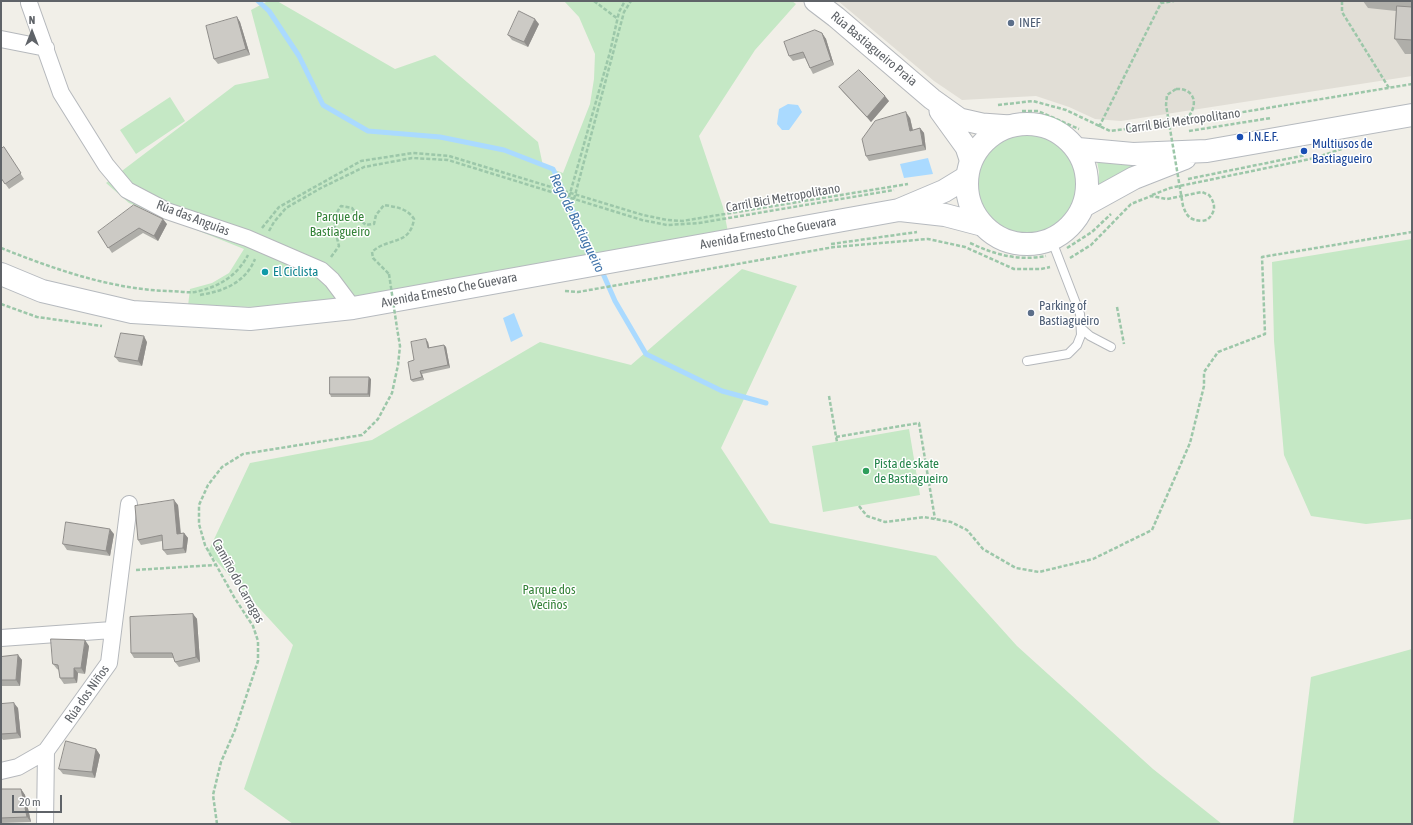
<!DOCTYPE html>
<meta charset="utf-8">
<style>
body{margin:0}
#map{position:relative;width:1413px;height:825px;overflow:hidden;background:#f1efe8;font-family:"Asap Condensed",sans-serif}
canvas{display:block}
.frame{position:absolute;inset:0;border:2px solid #5f6368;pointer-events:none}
.north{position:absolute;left:12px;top:12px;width:40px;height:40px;-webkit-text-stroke:3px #fff;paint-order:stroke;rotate:0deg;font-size:11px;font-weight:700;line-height:16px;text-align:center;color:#5f6368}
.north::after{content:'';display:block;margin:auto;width:14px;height:18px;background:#5f6368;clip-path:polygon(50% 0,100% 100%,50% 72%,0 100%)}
.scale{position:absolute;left:12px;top:795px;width:50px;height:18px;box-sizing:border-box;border:2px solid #5f6368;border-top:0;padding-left:5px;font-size:12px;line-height:14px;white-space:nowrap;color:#5f6368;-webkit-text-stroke:3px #fff;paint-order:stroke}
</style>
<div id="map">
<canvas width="1413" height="825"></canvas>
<div class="frame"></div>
<div class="north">N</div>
<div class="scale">20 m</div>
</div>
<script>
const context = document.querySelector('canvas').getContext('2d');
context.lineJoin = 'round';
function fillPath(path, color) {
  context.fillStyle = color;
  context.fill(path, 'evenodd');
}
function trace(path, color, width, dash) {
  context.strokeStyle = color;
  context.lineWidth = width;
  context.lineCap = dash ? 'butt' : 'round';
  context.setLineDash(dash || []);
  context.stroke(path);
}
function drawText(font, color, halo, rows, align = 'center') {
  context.font = font + ' "Asap Condensed",sans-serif';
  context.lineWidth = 3;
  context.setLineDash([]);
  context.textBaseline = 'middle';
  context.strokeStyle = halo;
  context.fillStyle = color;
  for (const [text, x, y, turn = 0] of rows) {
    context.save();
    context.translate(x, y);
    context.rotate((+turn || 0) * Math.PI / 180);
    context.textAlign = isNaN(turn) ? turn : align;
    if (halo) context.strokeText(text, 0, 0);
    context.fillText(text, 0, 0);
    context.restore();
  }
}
const education = new Path2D(`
 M838,1h574v75l-291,45 -26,-2 -26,-12 -33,-11 -74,4 -28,-19z`);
const green = new Path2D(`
 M268,1h9l118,68 40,-14 103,87 5,24 20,7 27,-69 4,-25 1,-25 -16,-37 -15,-16h228l4,3 -41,46 -56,86 24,71 5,25 -374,65 -92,10 -74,-1 2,-17 22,-6 17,-10 15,-24 -115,-46 -23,-20 129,-98 34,-7 -18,-68z
 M170,97l15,24 -49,33 -16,-24z
 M976 184a51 51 0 1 1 102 0a51 51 0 1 1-102 0Z
 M1097,161l39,5 -38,19 1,-13z
 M1412,239v280l-46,5 -55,-8 -27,-61 -10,-114 -2,-79z
 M742,269l55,17 -76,162 49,75 166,33 81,90 136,123 69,55h-929l-49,-35 49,-144 -85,-93 42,-89 122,-23 168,-98 91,23z
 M909,429l11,66 -97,17 -11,-66z
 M1412,649v175h-119l18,-147z`);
const water = new Path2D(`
 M788,104l10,1 4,7 -13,18h-7l-5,-6 2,-15z
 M928,158l5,16 -29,4 -4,-14z
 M514,313l9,23 -12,6 -8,-24z`);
const stream = new Path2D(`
 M258,1l11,10 30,45 24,49 45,26 72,6 64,13 49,19 43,91
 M601,269l14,32 31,53 76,37 44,12`);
const path = new Path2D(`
 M594,1l24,18
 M1342,1v11l47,76
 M1176,89c17,-1 23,13 13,27l-12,5
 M998,105l35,-4 33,9 44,21 91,-12 211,-35
 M1022,111h16l41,18
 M1099,127l62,-124 13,-2
 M1189,131l82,-13
 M1188,179l118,-24
 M1152,195l18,-7 145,-30 32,-11
 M569,197l41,-145 9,-40 6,-11
 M574,199l50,-187 7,-11
 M262,228l17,-21 82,-46 52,-8 36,3 194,59 24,5 15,1 226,-37
 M269,231l5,-9 12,-14 35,-20 43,-21 48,-9 36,2 194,60 25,5 32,-2 195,-33
 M970,243c26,12 48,18 76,13
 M831,244l86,-12
 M1,248c53,21 109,41 167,43 9,0 19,2 27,1 24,-5 42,-16 53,-37
 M1067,248l25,-16 19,-18
 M331,257l8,-11c-4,-16 -8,-26 2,-40l11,2 8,12 6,5 8,-1 2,-9 8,-10c12,2 23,3 30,14 -4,27 -26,18 -42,33l1,6 16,16
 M1070,258l21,-13 40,-41 20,-8 16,3 35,-7 7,3c7,9 7,17 -2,25l-5,1
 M565,291l13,1 256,-45 94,-8 37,8 49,22h27l9,-2
 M200,295c24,-4 45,-12 55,-36
 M1,304l36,13 65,9
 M1117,307l7,37
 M829,396l8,46
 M836,437l83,-14 16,96
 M859,506l8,10 18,6 39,-5 27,5 16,8 16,19 33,19 23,4 54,-13 59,-29 38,-87 14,-57v-14l14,-20 47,-18 -3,-77 150,-25
 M136,570l79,-5
 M217,824l-4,-29 8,-33 14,-32 23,-69v-20l-5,-15 -19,-29 -29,-52 -6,-21v-19l9,-20 14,-18 21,-13 119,-19 16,-16 14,-26 6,-28 2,-19 -3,-18`);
const service = new Path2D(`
 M1081,328l9,8 21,11
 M1027,361l41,-7 9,-9 4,-10 -1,-21 -28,-73`);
const minor = new Path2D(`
 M29,3l32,90 45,72 21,25 40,21 80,27 74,32 11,10 21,28
 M1,39l45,9
 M1,638l111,-8
 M1,771l17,-4 28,-16 63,-88 20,-159
 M45,824l1,-73`);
const tertiary = new Path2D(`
 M815,1l21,16 96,82 28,20 22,5 28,2
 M940,111l26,36 5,15`);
const secondary = new Path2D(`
 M967 184a60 60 0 1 1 120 0a60 60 0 1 1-120 0Z
 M1078,149l55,5 74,-3 205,-36
 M1085,205l49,-27 51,-20
 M900,210l45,5 38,10
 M1,274l41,17 90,21 118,7 103,-11 546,-98 45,-19 23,-14`);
const pathBridge = new Path2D(`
 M1176,89l-9,6 -1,10 17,101c4,11 7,14 19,15
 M389,274l8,54`);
const wall = new Path2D(`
 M1363,1h49v53h-7l-10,-15 1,-28 -28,-3z
 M237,17l3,5 10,33 -32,9 -4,-5z
 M539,24l-11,23 -16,-7 -4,-5z
 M822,33l4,6 8,26 -21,9 -8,-16 -12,3 -4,-5z
 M839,87l50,14 -18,21 -28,-30z
 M910,118l3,12 7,-2 4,5 2,17 -57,11 -3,-5z
 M4,147l20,32 -15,10 -8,-11z
 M167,224l-9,17 -15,-8 -31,20 -14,-21z
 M147,342l-5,24 -23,-4 -4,-5z
 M428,342l1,6 15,-3 2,2 4,21 -28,6 2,6 -11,2 -2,-2 3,-20z
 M371,379l-1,18h-39l-1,-3z
 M178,505l3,28h3l4,5 -2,15 -19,2 -4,-5 -1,-9 -21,4 -3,-5z
 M114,534l-4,22 -43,-6 -4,-6z
 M193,614l4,5 3,43 -21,5 -4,-5 -1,-4h-40l-3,-5z
 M89,646l-4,28 -7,-1 -1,10 -13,1 -4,-6 -1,-8 -2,-1 -4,-5z
 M18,655l4,5 -2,26h-19v-29z
 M1,704l17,4 3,30 -18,2 -2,-3z
 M96,749l4,6 -5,23 -32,-4 -4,-5z
 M1,789h20l4,6 6,27 -30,1z`);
const shadedWall = new Path2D(`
 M237,17l3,5 10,33 -4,-6z
 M535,19l4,5 -11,23 -4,-5z
 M822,33l4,6 8,26 -3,-5z
 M885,96l4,5 -18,21 -4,-5z
 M906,112l4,6 4,18 -4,-5z
 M920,128l4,5 2,17 -3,-5z
 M163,219l4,5 -9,17 -4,-5z
 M144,336l3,6 -5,24 -4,-5z
 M426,339l2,3 2,9 -2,-3z
 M444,345l2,2 4,21 -2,-3z
 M420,371l2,3 2,6 -2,-3z
 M369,377l2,2 -1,18 -2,-3z
 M174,500l4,5 3,34 -4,-5z
 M110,529l4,5 -4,22 -4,-5z
 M184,533l4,5 -2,15 -3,-5z
 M193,614l4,5 3,43 -4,-5z
 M85,640l4,6 -4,28 -4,-6z
 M18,655l4,5 -2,26 -4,-6z
 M74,668l4,5 -1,10 -3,-5z
 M14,703l4,5 3,30 -4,-5z
 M96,749l4,6 -5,23 -3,-6z
 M21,789l4,6 6,27 -4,-5z`);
const building = new Path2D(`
 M1397,6l15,1v33l-17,-1z
 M519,11l16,8 -11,23 -16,-7z
 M237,17l9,32 -32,10 -8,-33z
 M815,30l7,3 9,27 -21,8 -7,-16 -14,4 -5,-14z
 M859,70l26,26 -18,21 -28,-30z
 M906,112l4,19 10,-3 3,17 -57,11 -4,-17 13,-18z
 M4,147l17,26 -16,11 -4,-6v-29z
 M134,205l29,14 -9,17 -15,-8 -31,20 -10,-16z
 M121,333l23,3 -6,25 -23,-4z
 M426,339l2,9 16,-3 4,20 -28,6 2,6 -11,3 -3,-18 6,-2 -3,-18z
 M330,377h39l-1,17h-38z
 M174,500l3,34 7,-1 -1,15 -20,2 -1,-15 -24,5 -3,-34z
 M66,522l44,7 -4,22 -43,-7z
 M193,614l3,43 -21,5 -3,-9h-41l-1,-36z
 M51,639l34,1 -4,28h-7v10h-14l-2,-13 -5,-1z
 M18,655l-2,25h-15v-23z
 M14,703l3,30 -16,1v-30z
 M66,741l30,8 -4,23 -33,-3z
 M1,789h20l6,28 -26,1z`);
const markers = [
 [1011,23,4,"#5c6f8a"],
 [1240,137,4,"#1a4fb4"],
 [1304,151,4,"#1a4fb4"],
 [265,272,4,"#0f9aa8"],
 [1031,313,4,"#5c6f8a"],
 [866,471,4,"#2e9e5b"]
];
const serviceNames = [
 ["INEF",1019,23],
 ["Parking of",1039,306],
 ["Bastiagueiro",1039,321]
];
const streetNames = [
 ["Rúa Bastiagueiro Praia",874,49,40],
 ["Carril Bici Metropolitano",1183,121,-8],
 ["Carril Bici Metropolitano",783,198,-10],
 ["Rúa das Anguías",193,218,21],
 ["Avenida Ernesto Che Guevara",768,233,-10],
 ["Avenida Ernesto Che Guevara",449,290,-11],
 ["Camiño do Carragas",238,581,61],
 ["Rúa dos Niños",87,694,-55]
];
const transitNames = [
 ["I.N.E.F.",1248,137],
 ["Multiusos de",1312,144],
 ["Bastiagueiro",1312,159]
];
const parkNames = [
 ["Parque de",340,217],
 ["Bastiagueiro",340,232],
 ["Parque dos",549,590],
 ["Veciños",549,605]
];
const cultureNames = [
 ["El Ciclista",273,272]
];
const leisureNames = [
 ["Pista de skate",874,464],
 ["de Bastiagueiro",874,479]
];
const waterNames = [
 ["Rego de Bastiagueiro",577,223,64]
];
fillPath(education, '#e1ded6');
fillPath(green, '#c5e8c5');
fillPath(water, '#aadaff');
trace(stream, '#aadaff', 5);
trace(service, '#b5b8bc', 10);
trace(minor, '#b5b8bc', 18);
trace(tertiary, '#b5b8bc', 23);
trace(secondary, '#b6babf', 24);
trace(path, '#9cc7a9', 2.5, [4, 2]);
trace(service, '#fff', 8);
trace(minor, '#fff', 16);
trace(tertiary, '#fff', 21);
trace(secondary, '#fff', 22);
trace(pathBridge, '#9cc7a9', 2.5, [4, 2]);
fillPath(wall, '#afaea9');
fillPath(shadedWall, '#8f8d8a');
fillPath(building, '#cccac5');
trace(building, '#8f8d8a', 1);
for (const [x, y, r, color] of markers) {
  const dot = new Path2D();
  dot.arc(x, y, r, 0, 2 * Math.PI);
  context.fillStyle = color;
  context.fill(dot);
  trace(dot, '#fff', 1.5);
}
drawText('13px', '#4e5e75', '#fff', serviceNames, 'left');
drawText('13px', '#5f6368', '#fff', streetNames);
drawText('13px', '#164399', '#fff', transitNames, 'left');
drawText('13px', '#348238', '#fff', parkNames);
drawText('13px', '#0d838f', '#fff', cultureNames, 'left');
drawText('13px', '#27864d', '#fff', leisureNames, 'left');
drawText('italic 14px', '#4174aa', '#fff', waterNames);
</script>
